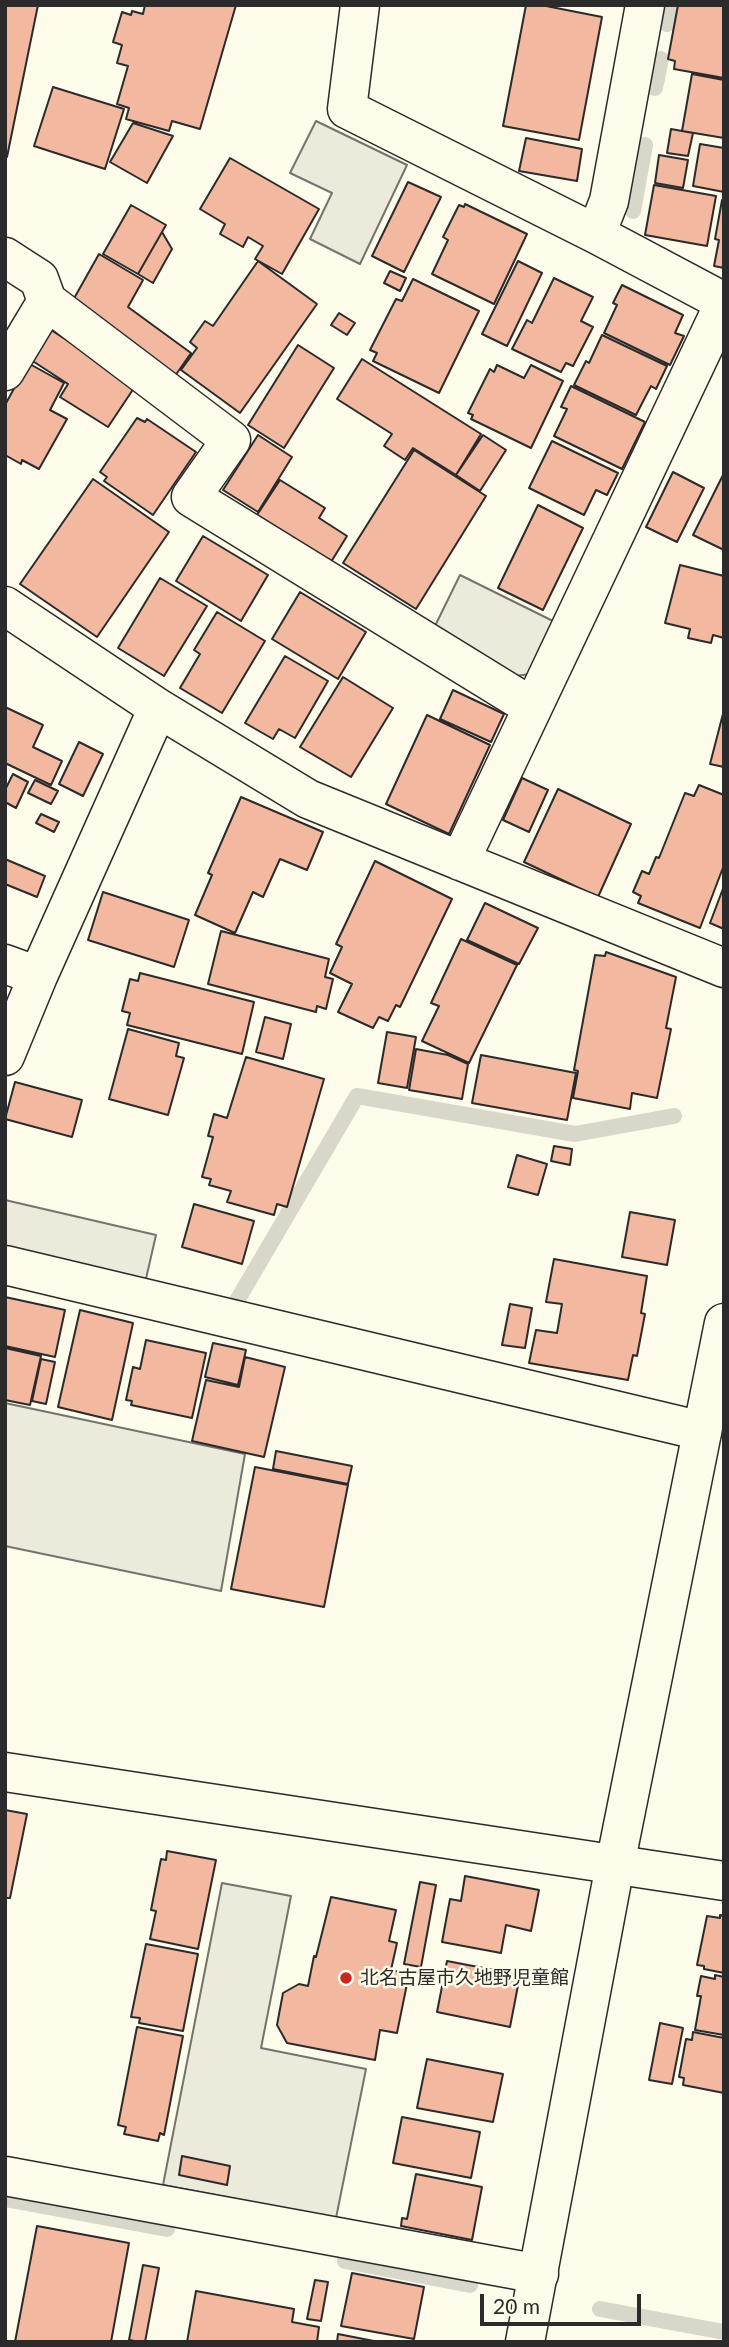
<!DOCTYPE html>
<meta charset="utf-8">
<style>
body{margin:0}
#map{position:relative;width:729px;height:2347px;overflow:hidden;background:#fdfbea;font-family:Lato,sans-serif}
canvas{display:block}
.frame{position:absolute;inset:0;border:7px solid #2b2b2b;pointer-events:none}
.scale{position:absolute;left:480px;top:2294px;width:161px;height:32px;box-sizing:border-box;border:4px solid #2b2b2b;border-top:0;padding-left:9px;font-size:21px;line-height:24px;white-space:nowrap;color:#2b2b2b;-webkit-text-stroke:5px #fdfbea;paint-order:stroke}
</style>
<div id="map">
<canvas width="729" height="2347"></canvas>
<div class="frame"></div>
<div class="scale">20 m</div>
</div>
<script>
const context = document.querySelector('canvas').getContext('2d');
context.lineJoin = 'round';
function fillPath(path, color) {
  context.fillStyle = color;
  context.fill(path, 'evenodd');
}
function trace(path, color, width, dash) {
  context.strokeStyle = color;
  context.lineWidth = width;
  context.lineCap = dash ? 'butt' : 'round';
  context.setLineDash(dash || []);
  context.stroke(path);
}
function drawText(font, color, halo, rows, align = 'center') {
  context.font = font + ' Lato,"Noto Sans JP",sans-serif';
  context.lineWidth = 5;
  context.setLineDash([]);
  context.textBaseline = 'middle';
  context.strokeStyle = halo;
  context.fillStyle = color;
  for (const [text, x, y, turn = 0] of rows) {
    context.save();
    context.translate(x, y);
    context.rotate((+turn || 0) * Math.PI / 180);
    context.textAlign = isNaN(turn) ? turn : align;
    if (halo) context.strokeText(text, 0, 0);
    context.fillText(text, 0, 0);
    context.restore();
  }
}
const green = new Path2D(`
 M222,1883l69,13 -30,152 105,21 -30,149 -173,-33z`);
const parking = new Path2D(`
 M316,121l91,44 -47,99 -50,-25 22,-46 -42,-20z
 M460,575l95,47 -25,52 -21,3 -75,-49z
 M5,1200l151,35 -11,48 -140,-31z
 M5,1403l240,51 -24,137 -216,-45z`);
const stream = new Path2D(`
 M667,24l3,-19
 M655,88l6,-29
 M633,211l12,-66
 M238,1299l119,-203 218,38 99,-18
 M5,2199l162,30
 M345,2261l125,24
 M600,2309l124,23`);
const building = new Path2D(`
 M5,5h33l-31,152h-2z
 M145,5h91l-36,124 -28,-8 -3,10 -43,-12 3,-11 -12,-4 11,-38 -11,-3 5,-18 -9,-3 9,-30 9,3 1,-4 11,3z
 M526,5h15l61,12 -23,123 -76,-14z
 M678,5h46v73l-50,-9 1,-8 -7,-2z
 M692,74l32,6v58l-42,-7z
 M53,87l71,22 -19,60 -71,-23z
 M133,123l40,13 -26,47 -37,-21z
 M671,129l22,4 -5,23 -21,-3z
 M526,138l56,11 -5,32 -58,-10z
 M700,144l24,4v44l-31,-6z
 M659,155l29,5 -5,28 -28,-5z
 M230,158l89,51 -37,65 -27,-15 8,-13 -15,-9 -5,10 -23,-13 5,-10 -25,-15z
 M408,182l33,15 -37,75 -32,-16z
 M654,185l62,11 -9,50 -62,-11z
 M722,200h2v68l-10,-2 5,-26 -4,-1z
 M465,204l62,30 -33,70 -62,-30 16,-34 -5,-3 16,-32 5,2z
 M131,205l35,20 -28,49 -35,-20z
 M162,232l10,17 -19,34 -15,-9z
 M99,254l44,26 -15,27 63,46 -16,23 -103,-74z
 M258,261l59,43 -77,109 -59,-43 16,-22 -7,-6 15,-21 8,5z
 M518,261l24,12 -35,73 -25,-12z
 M390,271l16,7 -6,13 -16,-8z
 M554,278l39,19 -12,24 12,6 -20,39 -7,-3 -5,9 -49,-23 15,-29 5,3z
 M413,279l66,32 -40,82 -66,-32 4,-8 -7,-3 26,-51 6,2z
 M622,285l61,30 -8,18 9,3 -14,29 -66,-32 13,-28 -4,-2z
 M339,313l16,10 -8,12 -16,-10z
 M48,328l88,57 -28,42 -48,-30 8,-13 -40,-26z
 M602,335l65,31 -11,23 -5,-3 -15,29 -62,-30 12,-24 3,2z
 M298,345l36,23 -50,80 -36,-23z
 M362,359l119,75 -25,41 -43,-27 -8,12 -21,-14 8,-12 -55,-35z
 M28,363l36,20 -14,27 17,9 -28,50 -17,-9 -1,4 -16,-9v-50z
 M497,365l27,13 7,-13 32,16 -32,67 -60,-29 2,-4 -5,-2 22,-44 4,3z
 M571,386l74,36 -23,47 -68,-33 13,-27 -6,-2z
 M137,418l8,4 2,-3 49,33 -43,63 -49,-34 3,-4 -7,-5z
 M258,435l34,22 -34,55 -35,-22z
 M483,435l23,15 -26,41 -24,-16z
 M552,441l66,32 -11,22 -11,-5 -12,25 -55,-27z
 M414,450l72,46 -70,113 -73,-46z
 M673,472l31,16 -27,54 -31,-15z
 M724,473v77l-31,-15z
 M93,479l76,53 -72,105 -77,-53z
 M280,480l45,28 -6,10 28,18 -16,26 -74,-47z
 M538,505l45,23 -40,82 -45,-22z
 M203,536l65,39 -27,46 -65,-40z
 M680,565l44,11v62l-11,-3 -2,8 -23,-5 2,-9 -25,-6z
 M160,578l47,28 -43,70 -46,-28z
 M300,592l66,40 -28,47 -66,-40z
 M217,612l48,29 -43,72 -42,-25 20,-34 -6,-4z
 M285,656l43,25 -33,57 -16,-9 -6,10 -28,-16z
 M343,677l50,31 -42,69 -51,-30z
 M453,690l51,24 -13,28 -51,-23z
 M5,707l38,18 -10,22 29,14 -11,24 -46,-22z
 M724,710v57l-14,-3z
 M427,715l63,30 -41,89 -63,-30z
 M79,742l24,12 -20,42 -24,-12z
 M13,774l15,8 -12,26 -11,-6v-12z
 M522,778l26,12 -19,42 -26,-12z
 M35,780l23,11 -7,13 -23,-11z
 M699,785l25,10v70l-24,63 -62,-25 3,-7 -8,-4 9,-21 7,3 7,-17 3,1 26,-65 9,3z
 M558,789l73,35 -33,73 -74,-35z
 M241,797l82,35 -16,38 -27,-11 -17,38 -10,-5 -18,41 -40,-18 17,-40 -4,-2z
 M41,814l18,8 -5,10 -18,-9z
 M5,859l40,17 -8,21 -32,-13z
 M375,861l77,38 -52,108 -4,-2 -8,16 -9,-4 -6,11 -35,-16 14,-28 -22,-11 12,-26 -6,-3z
 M724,886v43l-14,-6z
 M103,892l86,28 -15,47 -86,-27z
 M485,903l53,25 -19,36 -52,-24z
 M221,931l108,28 -4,18 8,2 -7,30 -9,-3 -1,6 -108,-28z
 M461,939l56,26 -48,98 -47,-22 17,-35 -8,-3z
 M606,952l70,25 -10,51 5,1 -14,69 -25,-5 -2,16 -57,-11 5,-27 -4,-1 21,-115 10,1z
 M140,973l114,29 -12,52 -115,-29 3,-12 -8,-2 8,-32 8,2z
 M265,1017l26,7 -8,35 -27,-7z
 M128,1029l51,14 -3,13 8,2 -16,57 -59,-16z
 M387,1032l29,5 -9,51 -29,-5z
 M416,1049l32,6 20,9 -6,35 -53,-9z
 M481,1055l95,18 -9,47 -95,-17z
 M246,1057l78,22 -37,128 -10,-3 -3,11 -47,-13 4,-11 -22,-6 2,-6 -9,-2 11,-40 -5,-1 6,-22 13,4z
 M15,1082l67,18 -10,37 -67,-18z
 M554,1146l18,3 -2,16 -19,-4z
 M517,1155l30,9 -9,31 -30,-8z
 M194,1204l60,17 -12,43 -60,-17z
 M630,1212l45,8 -8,45 -45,-8z
 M554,1259l93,17 -6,37 4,1 -8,42 -4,-1 -5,25 -99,-17 7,-33 21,3 5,-29 -16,-2z
 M5,1297l60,13 -10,47 -50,-11z
 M510,1304l22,4 -7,40 -23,-3z
 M80,1310l53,13 -21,97 -54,-13z
 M146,1340l60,13 -14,65 -61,-13 1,-4 -6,-1 7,-33 7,2z
 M213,1343l33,7 -8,35 -33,-8z
 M5,1348l36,8 -11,49 -25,-5z
 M245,1357l40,10 -21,90 -72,-16 14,-61 33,7z
 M41,1359l14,3 -9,42 -14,-3z
 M276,1451l76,15 -4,18 -75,-15z
 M255,1467l93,18 -24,122 -93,-18z
 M5,1810l22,4 -17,84h-5z
 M167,1851l49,9 -18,89 -48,-10 6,-28 -5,-1 10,-51 5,1z
 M465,1876l74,14 -8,41 -25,-6 -5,28 -59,-11 8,-43 11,2z
 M420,1882l16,3 -15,82 -17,-3z
 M331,1897l65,13 -7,31 8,2 -6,27 18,4 -12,59 -17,-3 -5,30 -88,-17 -10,-18 6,-32 16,-9 9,2 6,-30 2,1z
 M720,1915l4,1v57l-20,-4v-3l-7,-1 10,-49 13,2z
 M146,1944l52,10 -15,77 -44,-8 1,-5 -9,-1z
 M447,1961l73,14 -10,52 -73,-15z
 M715,1975l9,2v58l-29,-5 6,-34h-4l4,-20 14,3z
 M660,2023l23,5 -11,56 -23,-4z
 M137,2027l46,9 -19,99 -4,-2 -2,8 -34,-7 2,-7 -8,-2z
 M693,2032l31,6v55l-41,-8 1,-7 -5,-1 7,-38 6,1z
 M427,2059l76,15 -10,48 -76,-14z
 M402,2117l78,15 -9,46 -78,-15z
 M182,2156l48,10 -3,19 -48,-10z
 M416,2174l66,13 -10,53 -71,-14 1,-8 5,1z
 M37,2226l92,17 -18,99h-96z
 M143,2265l16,3 -14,74h-5l-11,-2z
 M352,2273l72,14 -10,52 -73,-13z
 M315,2280l13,2 -7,39 -14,-2z
 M196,2291l98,18 -2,13 27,5 -2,15h-130z
 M338,2334l41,8h-42z`);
const minor = new Path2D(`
 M360,5l-13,104 249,125 128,68
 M596,234l13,-33 36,-196
 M5,257l34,22 8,22 184,139 -40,57 341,210
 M5,371l42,-70
 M5,606l153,102 150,91 416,169
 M460,861l264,-557
 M5,964l33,12
 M5,1056l33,-80 120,-268
 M5,1265l697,166
 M5,1772l719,109
 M5,2176l534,98`);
const tertiary = new Path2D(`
 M525,2342l90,-477 109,-542`);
const markers = [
 [346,1978,7,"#c62828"]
];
const poiNames = [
 ["北名古屋市久地野児童館",360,1978]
];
fillPath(green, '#ecebdb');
trace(green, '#74746e', 2);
fillPath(parking, '#eceadb');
trace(parking, '#74746e', 2);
trace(stream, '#d8d7c9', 16);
fillPath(building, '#f2b8a0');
trace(building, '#2b2b2b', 2);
trace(minor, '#2b2b2b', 41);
trace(tertiary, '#2b2b2b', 41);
trace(minor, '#fdfbea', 38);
trace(tertiary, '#fdfbea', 38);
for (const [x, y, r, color] of markers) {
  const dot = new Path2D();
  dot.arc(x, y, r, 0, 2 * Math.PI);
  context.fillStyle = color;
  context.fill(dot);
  trace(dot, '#fdfbea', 2.5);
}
drawText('19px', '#2b2b2b', '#fdfbea', poiNames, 'left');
</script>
